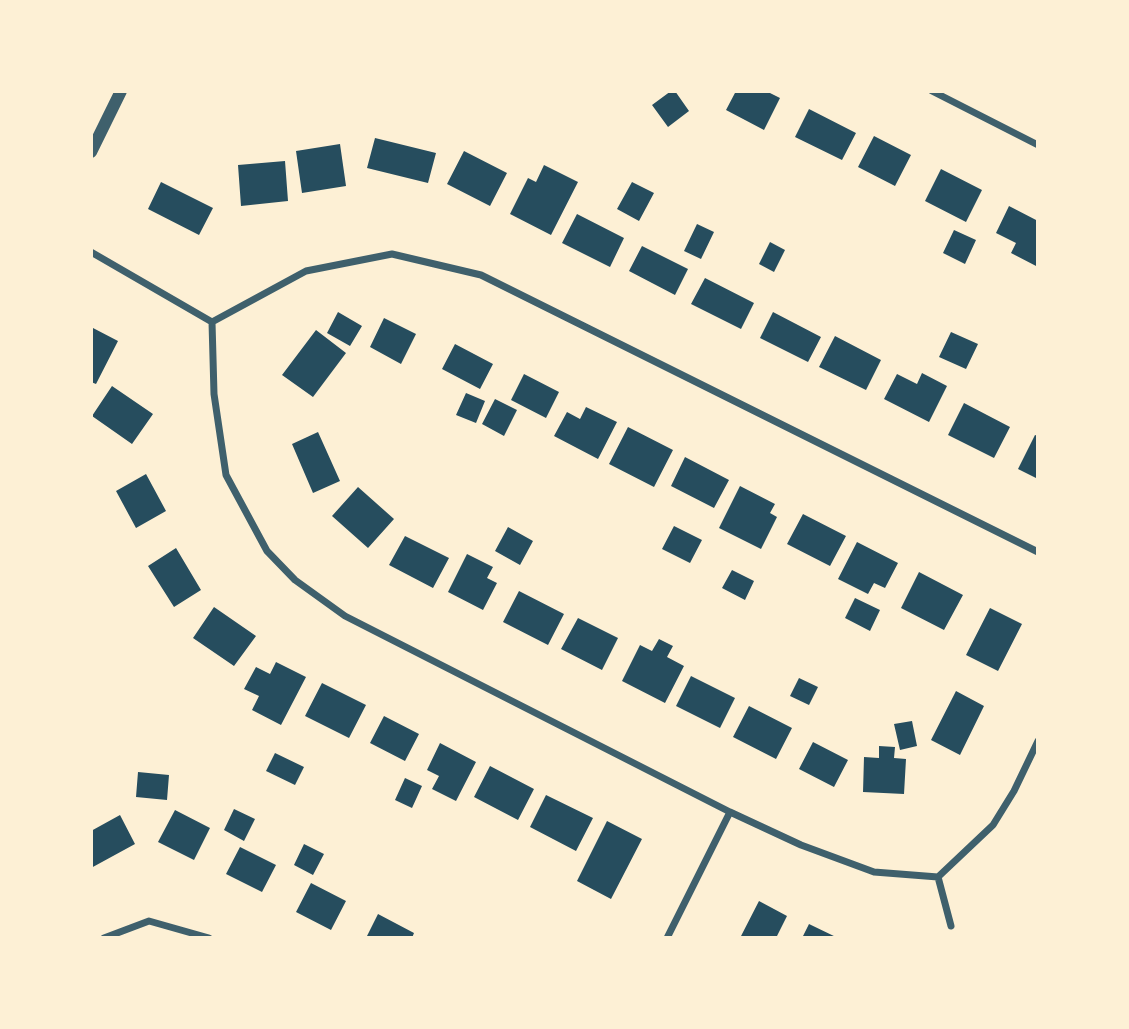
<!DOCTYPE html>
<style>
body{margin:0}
#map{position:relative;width:1129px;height:1029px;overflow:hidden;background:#fdf0d5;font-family:"DM Sans",sans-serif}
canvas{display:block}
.frame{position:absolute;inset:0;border:93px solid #fdf0d5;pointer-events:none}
</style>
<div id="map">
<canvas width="1129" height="1029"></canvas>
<div class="frame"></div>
</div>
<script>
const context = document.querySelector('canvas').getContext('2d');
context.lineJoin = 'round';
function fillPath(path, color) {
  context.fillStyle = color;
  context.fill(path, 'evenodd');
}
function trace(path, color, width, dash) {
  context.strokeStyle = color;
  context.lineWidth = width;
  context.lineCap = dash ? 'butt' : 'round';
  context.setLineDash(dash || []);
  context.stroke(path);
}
const building = new Path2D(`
 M671,91h4l14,20 -21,16 -16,-22z
 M736,91h30l14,7 -16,32 -38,-20z
 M809,109l47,24 -14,27 -47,-23z
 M874,136l37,19 -16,31 -37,-19z
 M375,138l61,15 -8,30 -61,-15z
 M340,144l6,42 -44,7 -6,-42z
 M464,151l43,22 -17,33 -43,-22z
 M285,161l3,40 -47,5 -3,-41z
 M544,165l34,17 -27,53 -41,-21 18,-36 8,4z
 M941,169l41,21 -16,32 -41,-21z
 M161,182l52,26 -14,27 -51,-26z
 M632,182l22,11 -15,28 -22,-12z
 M1009,206l29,15v46l-27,-14 5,-10 -20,-10z
 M577,214l47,24 -14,29 -48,-24z
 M697,224l17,8 -13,27 -17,-8z
 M954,230l22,10 -11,24 -22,-11z
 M770,242l15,8 -11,22 -15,-8z
 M642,246l46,23 -13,26 -46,-24z
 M705,278l49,25 -13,26 -50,-25z
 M338,312l24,14 -12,20 -23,-13z
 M773,312l48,25 -13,25 -48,-24z
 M384,318l32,16 -15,30 -31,-17z
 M93,328l25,13 -22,43 -5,-2z
 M316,330l30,23 -33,44 -31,-22z
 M951,332l27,12 -12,25 -27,-12z
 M835,336l46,24 -15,30 -47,-23z
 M455,344l38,20 -13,25 -38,-20z
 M922,373l25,13 -18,36 -45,-23 13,-25 20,10z
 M524,374l35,18 -13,26 -35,-18z
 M112,386l41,28 -21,30 -40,-28z
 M466,393l19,8 -9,22 -20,-8z
 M495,399l22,11 -13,26 -22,-12z
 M964,403l46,24 -16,31 -46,-23z
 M586,407l31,15 -19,37 -44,-23 13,-24 13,7z
 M628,427l45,23 -19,37 -45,-23z
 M318,432l22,49 -27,12 -21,-49z
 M1035,435l3,1v43l-20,-10z
 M685,457l44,23 -15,28 -43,-22z
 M146,474l20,37 -30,17 -20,-37z
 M740,486l35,18 -5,9 7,4 -16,32 -42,-21z
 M358,487l36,32 -26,29 -36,-32z
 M803,514l43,22 -16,30 -43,-22z
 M674,526l28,14 -12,23 -28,-14z
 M508,527l25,14 -13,24 -25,-14z
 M405,536l44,22 -16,30 -44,-23z
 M857,542l41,21 -13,25 -11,-5 -6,11 -30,-15z
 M176,548l25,42 -27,17 -26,-41z
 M467,554l26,13 -6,11 10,5 -14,27 -35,-18z
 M732,570l22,11 -9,19 -23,-12z
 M919,572l44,23 -19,35 -43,-22z
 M519,591l45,23 -16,31 -45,-23z
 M855,598l25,12 -10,21 -25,-13z
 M214,607l42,29 -22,30 -41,-28z
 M990,608l32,16 -24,47 -32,-16z
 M578,618l40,20 -16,32 -41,-21z
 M659,639l14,7 -6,11 17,9 -19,37 -43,-22 18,-36 12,6z
 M276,662l30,15 -25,48 -29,-15 7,-14 -15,-7 12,-22 14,7z
 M691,676l44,22 -15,30 -44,-22z
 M799,678l19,9 -9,18 -19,-9z
 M322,683l44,22 -17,33 -44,-22z
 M956,691l28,15 -24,49 -29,-15z
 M749,706l43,22 -16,31 -43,-22z
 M384,716l35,18 -14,27 -35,-18z
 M912,721l5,25 -17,4 -6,-26z
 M813,742l35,18 -14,27 -35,-18z
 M440,743l36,19 -20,39 -24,-12 7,-13 -12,-6z
 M879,746l16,1 -1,11 12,1 -2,35 -41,-2 1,-35 15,1z
 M275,753l29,14 -9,18 -29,-14z
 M490,766l44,23 -16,31 -44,-23z
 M138,772l31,3 -2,25 -31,-3z
 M405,778l17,8 -10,22 -17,-8z
 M546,795l47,23 -17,33 -46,-24z
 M234,809l21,10 -11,22 -20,-11z
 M175,810l35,18 -16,32 -36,-18z
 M120,815l15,29 -44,24v-37z
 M607,821l35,18 -31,60 -34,-18z
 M304,844l20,10 -11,21 -19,-10z
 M240,847l36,18 -14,27 -36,-18z
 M311,883l35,18 -15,29 -35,-18z
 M759,901l28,15 -11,22h-36z
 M378,914l36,19 -2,5h-46z
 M809,924l29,14h-36z`);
const minor = new Path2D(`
 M932,91l106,54
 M91,252l121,70 2,72 12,81 41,76 28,29 50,36 385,196 71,33 73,27 64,5 13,49
 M212,322l94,-51 86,-17 89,21 557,277
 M938,877l55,-52 21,-34 24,-50
 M104,938l45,-17 60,17
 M667,938l63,-126`);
const tertiary = new Path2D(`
 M91,152l30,-61`);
fillPath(building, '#264d5e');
trace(minor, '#3f606c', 7);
trace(tertiary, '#3f606c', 12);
</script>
